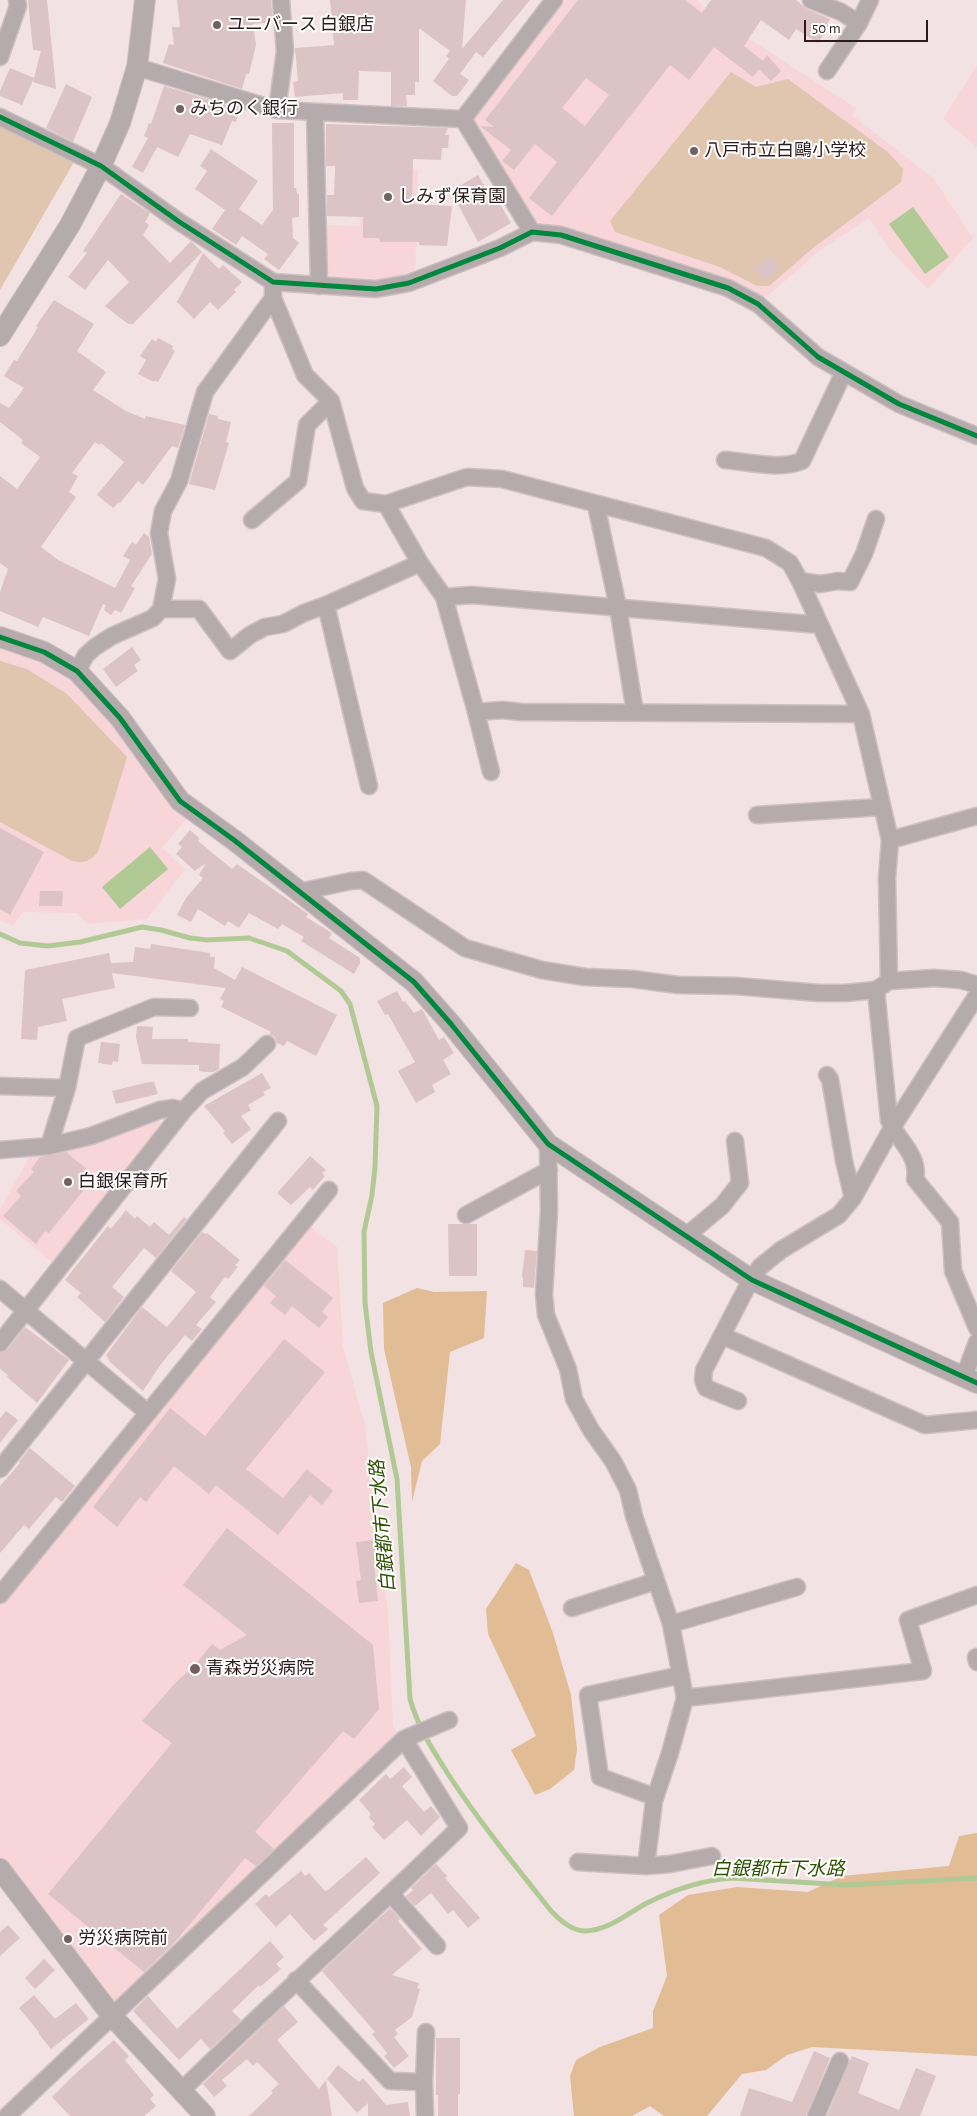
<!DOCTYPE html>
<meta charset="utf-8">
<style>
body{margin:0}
#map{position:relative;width:977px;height:2116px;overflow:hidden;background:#f3e2e3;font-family:"Alegreya Sans",sans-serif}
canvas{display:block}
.scale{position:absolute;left:804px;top:20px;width:124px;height:22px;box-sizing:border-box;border:2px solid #2c1a1c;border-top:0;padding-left:6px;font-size:15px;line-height:18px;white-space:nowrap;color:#2c1a1c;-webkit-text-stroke:4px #fff;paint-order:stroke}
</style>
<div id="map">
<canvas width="977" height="2116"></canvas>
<div class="scale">50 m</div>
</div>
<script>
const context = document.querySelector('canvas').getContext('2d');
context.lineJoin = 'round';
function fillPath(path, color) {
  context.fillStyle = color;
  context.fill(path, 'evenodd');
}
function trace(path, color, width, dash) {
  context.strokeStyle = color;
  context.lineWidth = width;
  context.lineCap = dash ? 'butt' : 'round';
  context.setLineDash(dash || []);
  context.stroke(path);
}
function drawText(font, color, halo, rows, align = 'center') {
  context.font = font + ' "Alegreya Sans","Noto Sans JP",sans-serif';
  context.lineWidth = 4;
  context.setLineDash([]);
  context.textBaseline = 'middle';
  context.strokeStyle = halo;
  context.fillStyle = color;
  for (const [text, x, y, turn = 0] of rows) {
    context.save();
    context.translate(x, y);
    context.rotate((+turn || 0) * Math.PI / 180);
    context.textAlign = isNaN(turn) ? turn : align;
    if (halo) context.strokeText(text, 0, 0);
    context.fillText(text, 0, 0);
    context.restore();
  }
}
const built = new Path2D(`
 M562,0h134l30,24 130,84 -4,7 82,64 39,59 -45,51 -37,-38 -22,-33 -49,32 -50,44 -11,4 -187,-66 -39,-12 -60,-98 1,-5z
 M977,65v82l-34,-28z
 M358,168l60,2 -3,100 -20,7 -16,2 -48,-3 -6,-5v-46l35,1z
 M0,643l42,16 36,23 111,133 -27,33 23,21 -38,50 -60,5 -10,-11 -54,-1 -10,14 -13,-6z
 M155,1118l11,8 -112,138 -54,-45v-9l31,-56z
 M303,1221l34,26 6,99 22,80 23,186 5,114 11,13 -292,277 -112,-147v-274z`);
const green = new Path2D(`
 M731,72l25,15 32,-8 101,74 14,16 -2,13 -88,66 -44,38h-12l-37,-19 -105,-35 -5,-11z
 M0,125l74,37 -74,128z
 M0,661l27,8 40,25 60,63 -29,95c-8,9 -14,12 -26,9l-72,-39z`);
const forest = new Path2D(`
 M417,1288l17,4 53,-1 -3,47 -34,14 -10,92 -18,17 -10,41 -1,-35 -27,-118 -1,-46z
 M516,1563l13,7 24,63 18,62 6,54 -3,21 -24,19 -15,6 -24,-45 25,-14 -48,-102 -2,-25z
 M977,1833v223l-165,-9 -25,8 -21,15 -24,4 -35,42h-43l-14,-10 -18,10h-58l-4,-40 6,-16 24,-13 53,-19v-17l14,-35 -8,-61 29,-20 49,-8 71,5 34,-16 107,-10 10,-30z`);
const water = new Path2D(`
 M913,207l36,50 -24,17 -36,-50z
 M150,847l18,22 -48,40 -18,-22z`);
const stream = new Path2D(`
 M0,934l20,9 28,3 32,-4 62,-15 19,3 29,8 17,2 42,-2 38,13 54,40 9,13 27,102 -2,61 -3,28 -8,37 1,71 6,49 26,127 13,220c9,31 23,51 40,78 31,47 67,91 102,135 9,9 19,18 32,19 24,0 44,-18 63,-28 26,-13 56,-23 85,-25l114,7 131,-7`);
const building = new Path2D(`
 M28,0h19l9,89 -23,-7 8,-31 -8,-1z
 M177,0h94l2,22 -20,2 3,21 -7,29h-3l-4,15 -79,-26 6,-19 5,1 -2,-18h8z
 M330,0h136l-4,49 41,-49h27l-47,57 -7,-5 -16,22 9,6 -12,16h-5l-19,-15 16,-22 -3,-3 4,-5 -31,-23v54h-4v13h-9l1,11h-16v-34l-32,-1 -1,29h-15v-7l-48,4 -2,-15 5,-1 -3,-33 39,-3z
 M578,0h107l17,13 9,-13h85l11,9 23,10 -3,5 2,1 -11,18 -22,-14 -7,11 -28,-20 -17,26 19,15 4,-6 14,16 -10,10 -12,-12 -6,8 -39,-30 -25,33 -19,-15 -118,151 -23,-18 28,-36 -22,-18 -21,26 -12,-9 9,-11 -31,-24 14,1 -9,-7zM586,78l23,17 -24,31 -23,-18z
 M10,68l24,10 -12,27 -22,-9v-5z
 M66,84l26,13 -19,45 -27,-14z
 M164,86l76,23 -4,13 -4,-1 -10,24 -32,-11 -12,23 -21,-10 -14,26 -11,-6 16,-29 -4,-2 5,-13 2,1z
 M272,123h22v65h2l1,6h2v23l-7,1 1,20 6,5 -20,27 -15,-11 4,-5 -26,-18 -6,9 -24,-16 13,-19 -30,-21 12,-18 -7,-5 11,-17 47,32 -19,28 23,16 11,-15z
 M326,124l122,4 -3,7h4l-1,13h-6l-1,12 -28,-1 -1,45 40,2 -5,40 -28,-1v-3h-39l-1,-4h-16v-21l-36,-1v-21h7l1,-25v-4h-9z
 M478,175l17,29 4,-2 12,21 -33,19 -27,-51z
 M121,194l29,19 -5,9 4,3 -6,10 27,28 21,-22 11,11 -69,72h-5l-23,-18 24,-24 -21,-22 -23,30 -17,-13 19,-24 -4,-2z
 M203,253l16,16 4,-4 19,17 -8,8 2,2 -18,18 -8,-8 -16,17 -17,-17z
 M770,256l10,13 -16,12 -10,-13z
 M54,300l40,24 -17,27 29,21 -13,18 33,21 19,8 1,-3 39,9 -7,23 -6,-2 -29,39 -5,-4 -18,22 -1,-1 -6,6 -16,-13 27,-33 -23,-19 -2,2 -4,-3 -23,31 6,3 -9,16 7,5 -35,50 17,13 57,28 15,-28 -7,-4 9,-14 4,3 8,-12 5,4 3,17 -21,32 4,2 -14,25 -6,-3 -4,5 -7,-5 2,-5 -3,-1 -14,32 -46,-19 -5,10 -38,-16v-19l8,-23 -8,-6v-87l17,13 23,-32 -19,-14 2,-3 -23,-18v-19l9,5 15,-20 -20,-12 10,-16 3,1 21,-34 -2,-1z
 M158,338l15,8 -1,3 3,2 -17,31 -3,-2 -1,2 -16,-8 8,-14 -6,-4 12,-17 4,3z
 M209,414l9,2v3l13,3 -5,20 3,1 -14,47 -26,-6z
 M132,647l9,13 -7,5 4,6 -22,16 -13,-18z
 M0,828l44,24 -34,63 -10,-6z
 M190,830l10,9 -2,2 34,28 5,-5 50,35 21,15 -2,3 26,16 -3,5 31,20v5l-6,11 -53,-33 3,-4 -22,-13 -4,5 -29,-16 -10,15 -11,-7 -3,5 -27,-17 -7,13 -14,-7 9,-17 17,-20 -4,-3 7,-12 -11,8 -19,-17 6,-7 -4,-3z
 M40,891h23l-1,15h-23z
 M151,944l59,9v4h5l-1,11 21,12 7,-13 95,48 -21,41 -29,-15 -3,5 -7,-3 -2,-6 -6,-3 2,-2 -50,-25 3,-6 -4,-2 6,-11 -114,-15 3,15 -53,11 5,22 -29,6 -1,13 -16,-1 4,-69 84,-17 2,10 22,-1 2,-15 15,2z
 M397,991l6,11 2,-1 9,12 8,-4 17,31 5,-3 10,16 -11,7 8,14 -19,11 3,7 -19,11 -18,-32 17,-9 -27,-48 -3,1 -8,-14z
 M137,1026l16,1 -1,12h36v3l32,2 -1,25 -5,3h-9l-6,-1v-6l-57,-1 -6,-27z
 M101,1042l19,2 -2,18 -5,-1 -1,4 -14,-2z
 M262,1073l9,15 -8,4 2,3 -17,10 3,5 -10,6 10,13 -19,15 -9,-11 2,-2 -21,-25z
 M149,1082h5l4,12 -42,10 -4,-13z
 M66,1152l29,24 -46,57 -4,-2 -9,13 -33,-28 18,-20 -5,-5 18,-19 -3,-3 9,-12z
 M310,1156l16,14 -4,3 3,3 -12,14 -3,-3 -19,18 -14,-12z
 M126,1210l9,9 2,-3 13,11 4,-5 15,13 15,-18 3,2 -31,39 -12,-10 -32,39 12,10 -19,25 -28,-25 4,-4 -16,-13 43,-54 3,3z
 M448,1224h29v52h-28z
 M202,1232l4,2 1,-1 33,27 -5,5 3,2 -10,12 -3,-2 -15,20 6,5 -20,23 6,4 -10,12 -7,-6 -24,29 -18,27 -33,-29 -4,-7 36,-48 25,20 29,-35 -25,-21z
 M525,1250l12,1 -3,37 -11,-1v-10h-1z
 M285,1260l48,38 -11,14 6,5 -9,11 -27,-22 -7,9 -15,-12 6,-7 -12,-10z
 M25,1327l44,33 -32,43 -30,-26 1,-2 -8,-6v-16l8,-4z
 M284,1339l41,33 -79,97 37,29 24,-29 26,22 -11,14 -12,-10 -32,40 -62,-50 -7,9 -35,-28 -28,36 -6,-5 -23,30 -24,-20 77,-99 35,28z
 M6,1411l12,9 -18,23v-25z
 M30,1448l45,38 -13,16 -6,-5 -27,32 -5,-4 -24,28v-67l20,-23 -1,-1z
 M227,1528l146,117 6,64 -25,30 -11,-8 -88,101 19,17 -18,17 -11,-8 -71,85 -30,29 -96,-78 124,-151 -30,-22 34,-39 17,-15 19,-23 8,6 27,-15 -64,-50z
 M375,1540l3,22 -4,1 4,38 -19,2 -3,-22 5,-1 -5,-38z
 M404,1767l8,10 -10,9 22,26 7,-6 9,11 -19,19 -14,-16 -23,20 -12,-13 3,-3 -6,-7 2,-3 -12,-14 27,-26 4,5z
 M366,1857l14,16 -57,52 5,4 -14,12 -24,-27 -14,13 -21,-23 11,-10 3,3 32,-26 4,5 4,-3 16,18 3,-1z
 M436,1864l11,12 -2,2 35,40 -12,10 -15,-18 -5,4 -17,-21 -16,13 -9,-10 7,-6 -2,-2z
 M390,1908l10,11 -2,2 24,28 -30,26 27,8 -2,5 3,1 -8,28 -17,13 3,4 -4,3 15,19 -15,12 -10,-12 3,-3 -15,-19 3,-2 -53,-61z
 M8,1925l12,13 -20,18v-24z
 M270,1941l14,16 -8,7 5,5 -21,18 -1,-2 -27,26 9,9 -31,29 -9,-10 -22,21 -46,-49 15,-15 29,33z
 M44,1959l11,11 -20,19 -10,-11z
 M34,1995l21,24 21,-16 13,16 -38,30 -13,-16 1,-1 -20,-24z
 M284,2006l14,16 -21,18 42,49 7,-9 6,36h-83l24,-23 -2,-2 8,-7 -22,-22 -4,4 -6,-7 -25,21 5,6 -13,11 -11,-13z
 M436,2038h24v56h-2v22h-20v-21h-2z
 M114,2040l15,16 -4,4 29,35 -4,4 6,7 -12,10h-74l-18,-19 22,-22z
 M814,2051l16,7 -24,58h-66l9,-28 43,14z
 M852,2056l17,7 -11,30 41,17 17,-42 20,8 -16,40h-93z
 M338,2065l21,17 4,-4 23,27 22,-3 2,14h-42v-13l-11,10 -30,-34z`);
const minor = new Path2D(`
 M811,0l30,12 18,11
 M0,57l18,-51 -1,-6
 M137,67l140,43 186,9
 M827,71l32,-48 11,-23
 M277,110l8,-59 -4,-51
 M315,113l4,173
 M0,117l101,49 77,55 95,61 103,7 33,-6 91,-35 32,-16 29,3 167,53 30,16 60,53 81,47 78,32
 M532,232l-69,-113 91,-119
 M273,282v16l32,77 26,26 24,87 8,13 23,3 81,-27 35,2 264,69 24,15 10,18 61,133 29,126 87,-24
 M725,460c25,2 54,10 77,1l42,-89
 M386,504l34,59 24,34 32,115 27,-2 18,2 340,2
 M596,505l22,102 17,105
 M252,520l46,-39 9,-56 24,-24
 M800,581l20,3 18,-3 12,1 14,-28 12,-35
 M444,597l28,-2 348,30
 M161,609h38l31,42 20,-16 15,-8 18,-3 21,-11 22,-8
 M77,671l9,-16 9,-8 17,-11 41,-18 8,-9 6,-30 -8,-46 4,-22 16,-30 26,-89 68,-94
 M476,712l15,60
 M369,786l-43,-181 94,-42
 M757,815l124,-8
 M299,892l52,-11 12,-1 102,68 77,22 43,7 48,2 45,6 58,1 83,7h26l31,-3 13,-9 45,-3 27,2 16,5
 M889,981l-2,-103 3,-38
 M876,990l13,130c8,20 31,35 26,59l35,43 3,49 24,57
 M827,1075l3,4 14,82 9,37
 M0,1086l67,2
 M183,1111l19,-20 41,-24 24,-23
 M548,1144l1,67 -5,83 2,21 22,54 6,30 17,31 22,31 15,29 6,26 37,108 14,74 -15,55 -16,48 -8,65 24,-2 42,-8
 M49,1146l18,-58 10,-50 77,-31 36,1
 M0,1150l49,-4 42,-10 69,-26 13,-2 10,3 -183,232
 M466,1215l83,-45
 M686,1236l36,-30 18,-23 -5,-42
 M0,1289l148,124
 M723,1336l202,89 52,-5
 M964,1377l13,-35
 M738,1401l-32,-13 -3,-8 1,-10 43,-83 13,-20 21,-17 58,-35 14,-17 39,-70 85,-133
 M0,1469l278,-348
 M0,1595l329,-405
 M572,1608l84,-27
 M671,1624l126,-37
 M976,1657l1,5
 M685,1698l238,-27 -15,-51 69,-25
 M655,1797l-55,-20 -12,-82 93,-20
 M578,1862l68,4
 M391,1894l46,52
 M296,1980l94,101 34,1 1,34
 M424,2082l2,-50
 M182,2090c91,-89 186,-173 277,-262l-55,-89
 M7,2116l397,-377 45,-19
 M816,2116l24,-55`);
const tertiary = new Path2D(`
 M0,336l70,-111 31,-59 19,-43 17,-56 8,-67
 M0,637l44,15 33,19 43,47 60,83 54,39 180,142 37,42 97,120 204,136 225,103
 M0,1869l112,147 93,100`);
const cycleway = new Path2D(`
 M0,117l101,49 77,55 95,61 103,7 33,-6 91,-35 32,-16 29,3 167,53 30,16 60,53 81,47 78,32
 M0,637l44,15 33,19 43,47 60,83 54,39 180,142 37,42 97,120 204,136 225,103`);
const markers = [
 [217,25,5,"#726062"],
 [180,109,5,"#726062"],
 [694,151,5,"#726062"],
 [388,197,5,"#726062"],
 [68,1182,5,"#726062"],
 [195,1669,6,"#726062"],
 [68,1939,5,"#726062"]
];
const poiNames = [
 ["ユニバース 白銀店",227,25],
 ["みちのく銀行",190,109],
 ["八戸市立白鷗小学校",704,151],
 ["しみず保育園",398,197],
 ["白銀保育所",78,1182],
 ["青森労災病院",206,1669],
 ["労災病院前",78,1939]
];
const waterNames = [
 ["白銀都市下水路",383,1526,-95],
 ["白銀都市下水路",778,1869]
];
fillPath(built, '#f7d5d8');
fillPath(green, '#e1c6af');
fillPath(forest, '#e1bc95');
fillPath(water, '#b1c995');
trace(stream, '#b1c995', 5);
fillPath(building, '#dcc3c5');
trace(minor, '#cec0c1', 19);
trace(tertiary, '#cec0c1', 22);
trace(minor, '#b6abac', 16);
trace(tertiary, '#b6abac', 20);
trace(cycleway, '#00873e', 5);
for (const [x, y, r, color] of markers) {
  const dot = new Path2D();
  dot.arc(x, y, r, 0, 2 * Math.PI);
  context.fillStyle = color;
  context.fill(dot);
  trace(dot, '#fff', 2);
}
drawText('18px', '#2c1a1c', '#fff', poiNames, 'left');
drawText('italic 19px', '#2f5200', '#fff', waterNames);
</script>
